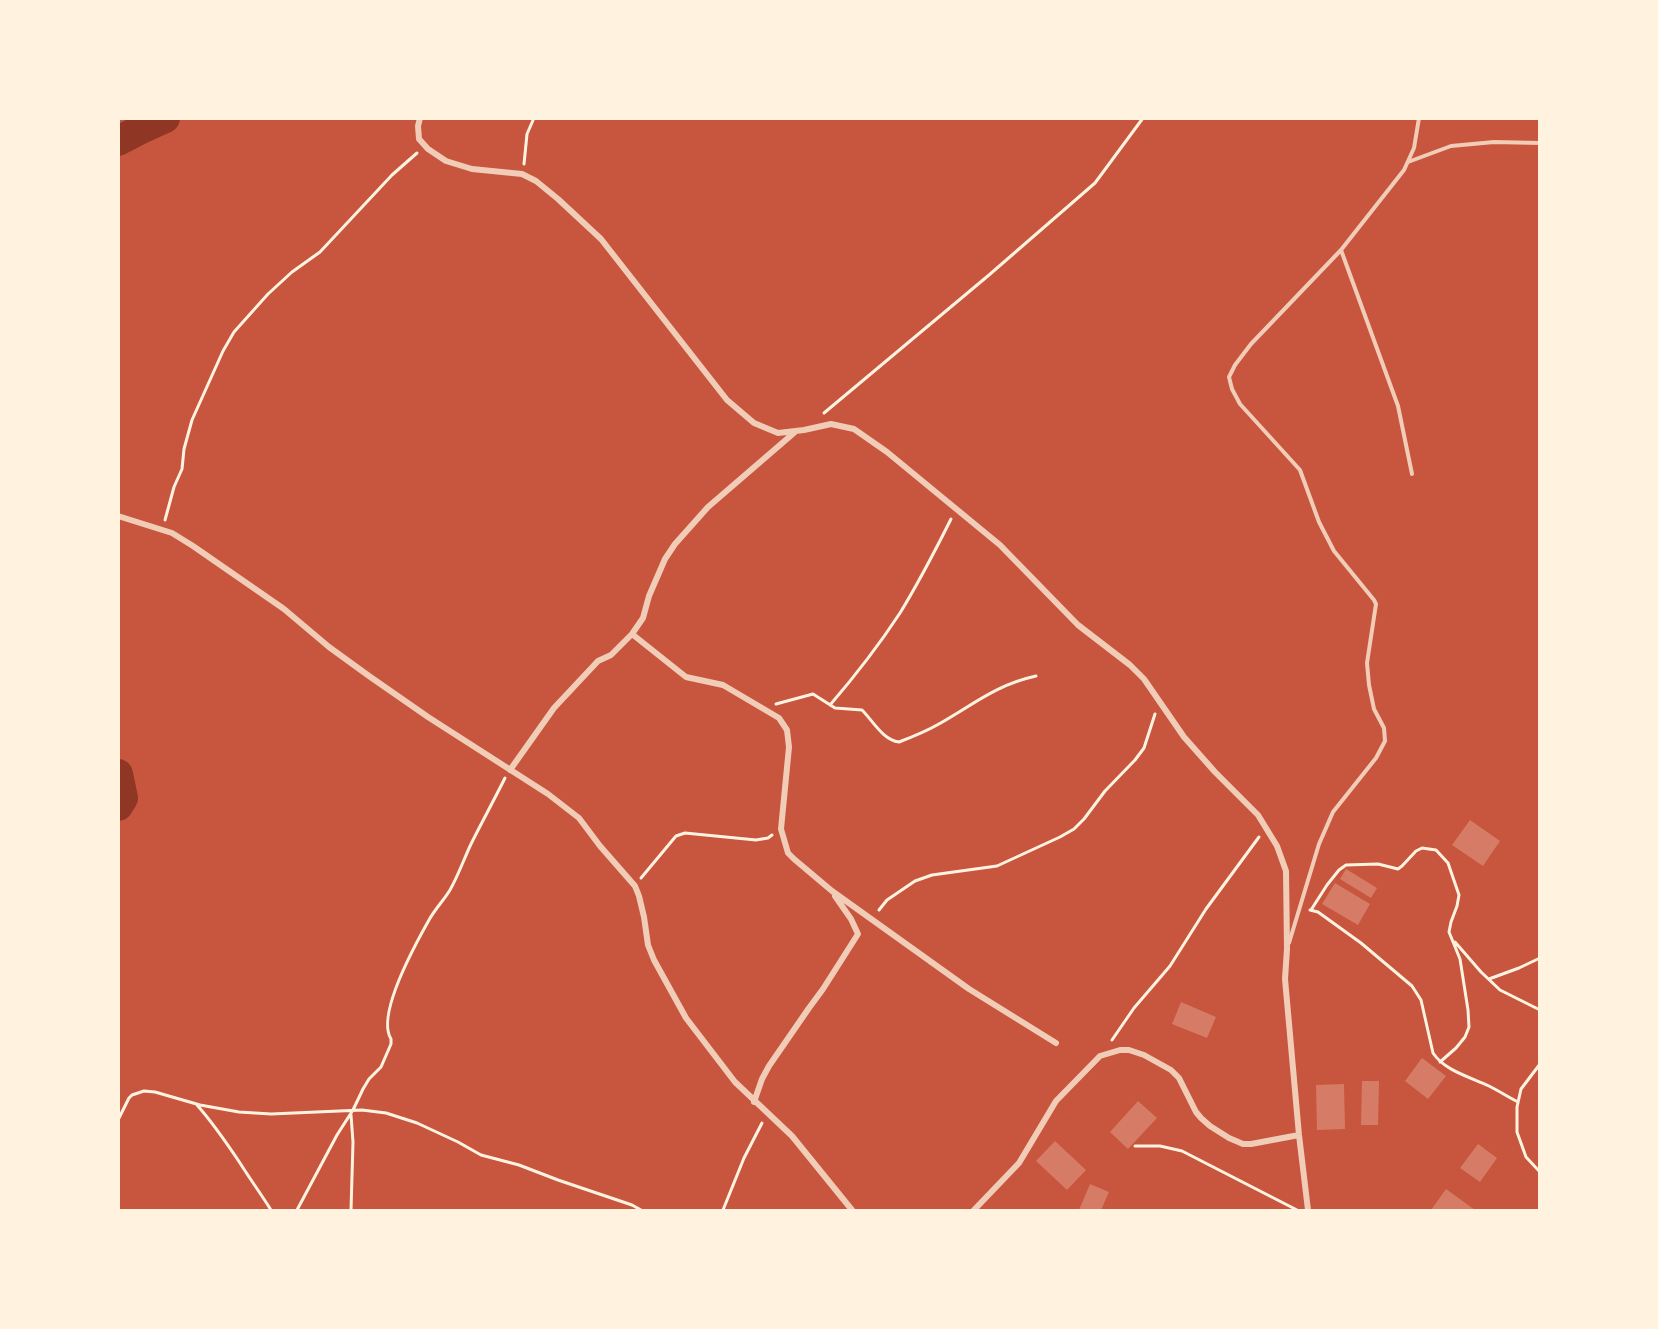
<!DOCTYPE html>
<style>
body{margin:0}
#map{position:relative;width:1658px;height:1329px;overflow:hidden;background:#c8553d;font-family:"Fira Sans",sans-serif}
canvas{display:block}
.frame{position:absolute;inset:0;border:120px solid #fff3e0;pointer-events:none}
</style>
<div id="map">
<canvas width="1658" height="1329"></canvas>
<div class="frame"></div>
</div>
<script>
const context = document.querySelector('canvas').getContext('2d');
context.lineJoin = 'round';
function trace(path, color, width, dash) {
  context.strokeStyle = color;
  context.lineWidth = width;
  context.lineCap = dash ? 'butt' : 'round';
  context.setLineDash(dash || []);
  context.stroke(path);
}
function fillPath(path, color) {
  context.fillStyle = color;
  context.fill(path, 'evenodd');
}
const river = new Path2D(`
 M118,141l25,-13 22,-10
 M118,774l5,24 -5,8`);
const building = new Path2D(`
 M1470,820l30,21 -17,25 -31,-21z
 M1346,869l31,19 -6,10 -31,-19z
 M1335,883l35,21 -12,21 -36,-21z
 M1181,1002l35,15 -9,21 -35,-14z
 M1422,1058l24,18 -18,23 -23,-18z
 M1362,1081h17l-1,44h-17z
 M1344,1084l1,45 -28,1 -1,-45z
 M1138,1101l19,17 -29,31 -18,-17z
 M1055,1141l31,29 -19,20 -31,-29z
 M1478,1144l19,14 -17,24 -20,-14z
 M1090,1184l19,8 -8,18h-22z
 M1446,1189l29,21h-44z`);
const path = new Path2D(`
 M524,164l3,-30 7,-16
 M824,413l165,-138 106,-92 48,-65
 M165,520l9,-33 8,-18 2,-20 8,-29 31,-69 11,-19 34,-38 24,-22 28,-20 72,-77 25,-22
 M776,704l37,-10 22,14 27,2c11,11 21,30 37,32 13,-5 26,-10 38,-17 36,-20 58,-40 99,-49
 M830,705c25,-29 49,-60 70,-92 19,-31 35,-62 51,-94
 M641,878l35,-42 9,-3 71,7 12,-2 4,-3
 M879,910l8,-10 28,-19 17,-6 65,-9 63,-29 14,-8 10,-10 21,-28 30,-31 9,-12 11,-34
 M1310,910l8,2 43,31 51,43 9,14 12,53c12,18 37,24 56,33 10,5 19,11 29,16
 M1311,910l16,-25 12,-15 7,-5 32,-1 20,5 4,-3 14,-15 6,-3 14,2 12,13 11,32 -2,11 -6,16 -2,10 11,27 8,51 1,17 -4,10 -9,11 -16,14
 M1455,942l26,30 19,18 40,20
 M1489,979l30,-11 21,-10
 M1112,1040l22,-32 36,-42 36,-57 53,-72
 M1540,1064l-19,25 -4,18v25l9,25 14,15
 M197,1105c16,18 29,37 43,58 10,16 21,31 31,47
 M351,1115l2,27 -2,68
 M118,1120l11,-22 3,-3 12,-4 11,1 45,13 39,7 32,2 91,-4 24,3 31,10 41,19 23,13 38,10 39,15 74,25 9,5
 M1135,1146h25l22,5 115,59
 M297,1210l40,-75 16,-25 10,-21 6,-10 12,-12 10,-23v-5c-15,-24 25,-96 38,-119 6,-11 15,-20 21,-30 8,-14 14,-31 21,-46 11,-22 23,-44 34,-66
 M723,1210l21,-52 18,-35`);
const service = new Path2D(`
 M1408,162l43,-16 43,-4 46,1
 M1341,250l57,156 14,68
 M1289,943l30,-99 14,-32 43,-54 9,-17 -1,-13 -10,-19 -5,-24 -2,-22 9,-59 -2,-4 -40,-49 -15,-29 -19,-52 -60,-66 -8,-15 -3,-12 6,-12 16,-21 90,-94 63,-80 10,-22 5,-30`);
const minor = new Path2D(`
 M420,118l-2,8 1,13 9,10 18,12 26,8 50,5 14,7 22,18 43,40 126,161 27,23 24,10 26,-3 27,-6 23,5 33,23 113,93 78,80 52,40 14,14 40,58 31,35 43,43 19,31 9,25 1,78 -2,30 14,156 9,75
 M118,516l54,17 21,13 91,63 45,38 40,29 59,41 120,77 31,24 21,28 35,40 4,10 5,21 4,28 6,15 32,58 49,64 57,54 60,74
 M632,634l54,43 37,8 56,33 8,12 2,17 -8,82 7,24 6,6 38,32 137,98 87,54
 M510,770l44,-62 44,-47 13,-6 21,-21 11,-16 6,-22 16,-37 10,-15 33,-37 87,-75
 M754,1102l8,-23 7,-13 40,-58 14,-19 35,-55 -7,-15 -16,-23
 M974,1210l45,-47 37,-62 44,-45 20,-6h9l15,5 27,15 8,8 17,34 5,6 9,8 19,12 14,6h8l48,-9`);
trace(river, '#8f3625', 30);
fillPath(building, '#d67c66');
trace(path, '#fff3e0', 3);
trace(service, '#f1ccb7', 4);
trace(minor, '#f1ccb7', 6);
</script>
